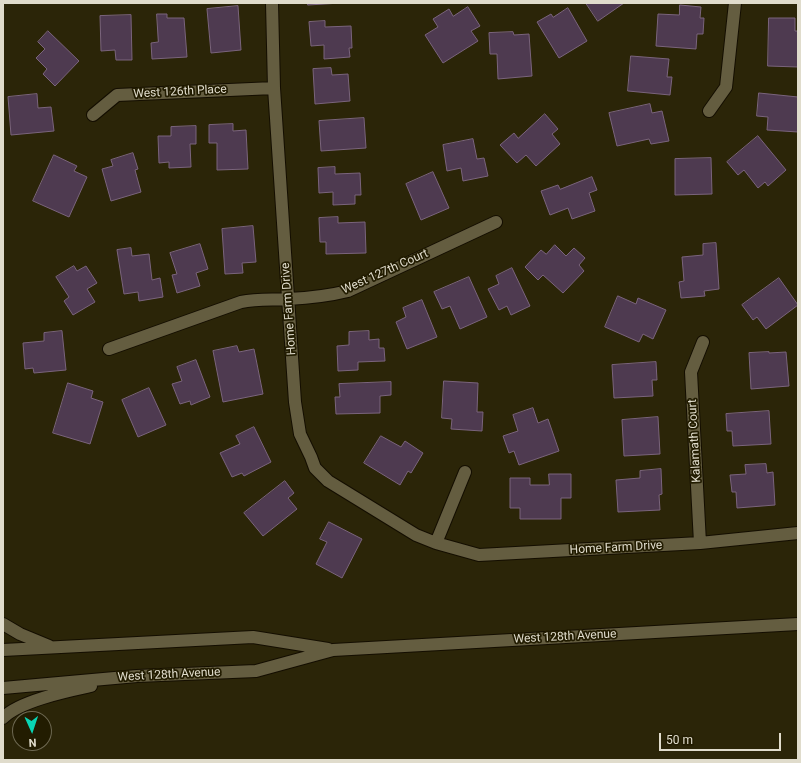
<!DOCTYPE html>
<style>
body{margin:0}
#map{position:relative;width:801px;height:763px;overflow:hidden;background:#2b2508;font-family:Roboto,sans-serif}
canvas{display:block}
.frame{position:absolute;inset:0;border:4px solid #e0dccc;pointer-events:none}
.north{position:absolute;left:12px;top:711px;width:40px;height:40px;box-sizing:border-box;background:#221c01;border:1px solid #6e6952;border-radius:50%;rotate:177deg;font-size:11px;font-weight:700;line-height:16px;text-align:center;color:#e0dccc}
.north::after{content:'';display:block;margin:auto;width:14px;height:18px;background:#09d5b5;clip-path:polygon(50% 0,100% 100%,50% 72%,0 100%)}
.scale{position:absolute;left:659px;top:733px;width:122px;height:18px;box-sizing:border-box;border:2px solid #e0dccc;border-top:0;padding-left:5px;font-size:12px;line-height:14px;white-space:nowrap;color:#e0dccc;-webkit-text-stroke:3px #221c01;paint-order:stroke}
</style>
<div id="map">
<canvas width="801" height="763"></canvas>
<div class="frame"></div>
<div class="north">N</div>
<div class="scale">50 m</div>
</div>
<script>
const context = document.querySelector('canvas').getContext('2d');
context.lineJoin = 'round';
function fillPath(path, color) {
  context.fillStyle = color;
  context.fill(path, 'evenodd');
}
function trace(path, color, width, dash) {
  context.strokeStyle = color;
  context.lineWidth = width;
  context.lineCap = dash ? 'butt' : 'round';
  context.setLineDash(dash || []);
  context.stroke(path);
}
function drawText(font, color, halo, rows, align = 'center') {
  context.font = font + ' Roboto,sans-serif';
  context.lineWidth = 3.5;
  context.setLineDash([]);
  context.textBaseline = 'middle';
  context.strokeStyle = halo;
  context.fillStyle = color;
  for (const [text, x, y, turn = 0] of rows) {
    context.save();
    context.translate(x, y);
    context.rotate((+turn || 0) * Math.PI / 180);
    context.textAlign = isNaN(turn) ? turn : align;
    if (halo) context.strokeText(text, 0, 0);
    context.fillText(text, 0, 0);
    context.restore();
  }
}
const building = new Path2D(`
 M308,3h33l-33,2z
 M586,3h38l-26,18z
 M680,5l21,2 -1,11h4l-1,16h-6l-1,15 -40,-3 2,-32 21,1z
 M238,6l3,44 -30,3 -4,-44z
 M468,7l12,19 -9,5 7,10 -35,22 -18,-28 13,-8 -5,-8 16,-10 4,7z
 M568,8l19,33 -28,17 -22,-36 14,-8 2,3z
 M157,14h10v4h17l3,39 -35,2 -1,-16 7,-1z
 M131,15l1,45h-16l-1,-10 -14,1 -1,-35z
 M769,18h26v13h3v36l-30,-1z
 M325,21v6l26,-1 1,22h-3l1,9 -26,2v-14l-13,1 -2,-24z
 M48,31l31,30 -24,25 -12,-12 4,-5 -11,-11 9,-9 -7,-7z
 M513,32l1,3 15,-1 3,42 -34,3 -1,-25h-7l-1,-21z
 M631,56l38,3 -2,18h5l-2,18 -42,-4z
 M331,68l1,7 16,-1 2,27 -35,3 -2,-35z
 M759,93l39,4v35l-31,-2 1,-13 -11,-1z
 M37,94l1,14 13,-1 3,24 -43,4 -3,-38z
 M650,104l2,9 10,-2 7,30 -18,3 -2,-5 -32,7 -8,-33z
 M545,114l13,15 -6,5 8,10 -24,22 -10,-11 -9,8 -17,-18 14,-12 4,5z
 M364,118l2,30 -45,3 -2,-30z
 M233,124v7l13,-1 2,39 -31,1v-27h-8v-18z
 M196,126v18h-6l1,23 -22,1v-6l-10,1 -1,-27h13v-9z
 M758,136l28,34 -18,16 -3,-4 -7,6 -14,-18 -6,5 -11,-13z
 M473,139l4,20 7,-1 4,18 -25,5 -2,-13 -14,3 -4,-26z
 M133,153l5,16 -3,1 6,22 -30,9 -9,-32 11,-3 -2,-6z
 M54,155l23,11 -3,5 13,6 -18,40 -36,-16z
 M711,158l1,36 -37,1v-36z
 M335,167v7l25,-1 1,22h-6v9l-22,1v-13l-14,1 -1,-25z
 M433,172l16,36 -28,12 -15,-36z
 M592,177l5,13 -8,3 6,18 -23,8 -4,-11 -18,7 -9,-24 17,-6 2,4z
 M338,217v6l27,-1 1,31 -40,1v-12h-6l-1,-24z
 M253,226l3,36 -14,1 1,10 -18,1 -3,-45z
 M716,243l3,46 -15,2 1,5 -24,2 -2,-16 5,-1 -2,-24 21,-2v-11z
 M200,244l8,25 -12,4 4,13 -23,7 -5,-18 5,-1 -7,-21z
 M555,245l11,11 8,-8 11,10 -6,7 5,6 -21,22 -20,-18 -5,5 -13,-13 16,-17 5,4z
 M131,248l1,8 17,-2 3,26 8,-2 3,19 -24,4 -1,-9 -14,2 -7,-44z
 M74,266l3,5 9,-5 11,17 -10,6 8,13 -22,13 -9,-14 5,-4 -13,-20z
 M512,268l18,38 -19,9 -4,-9 -8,4 -11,-21 11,-5 -3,-8z
 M469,277l18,40 -27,12 -10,-23 -8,3 -8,-17z
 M779,278l19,27 -32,24 -9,-12 -4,3 -11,-15z
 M618,296l18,8 2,-6 28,12 -13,29 -10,-5 -4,8 -34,-15z
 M422,300l15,37 -30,12 -11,-27 10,-5 -3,-9z
 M62,331l4,39 -32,3 -1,-5 -8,1 -2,-26 21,-2v-8z
 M369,331v9l10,-1v9h5l1,13 -27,1v8l-20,1 -1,-25 12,-1v-13z
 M237,346l2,6 15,-3 9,45 -40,8 -10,-51z
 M769,352v1l17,-1 3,34 -38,3 -2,-36z
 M196,360l14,37 -19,8 -1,-4 -10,3 -8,-20 10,-3 -5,-14z
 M656,362l1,18h-5l1,16 -39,2 -2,-33z
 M444,381l34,2 -1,29h6l-1,19 -31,-2 1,-10 -10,-1z
 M391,382v13l-11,1v17l-44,1 -1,-17h5l-1,-13z
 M68,383l25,8 -2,7 12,4 -13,42 -37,-11z
 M149,388l17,37 -28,12 -16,-37z
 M533,408l5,15 10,-4 11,32 -40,14 -5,-14 -5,2 -6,-17 15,-5 -5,-16z
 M769,411l2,33 -38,2 -1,-15h-5l-1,-17z
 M658,417l2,37 -36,2 -2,-36z
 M254,427l17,35 -27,14 -2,-3 -10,4 -12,-24 20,-9 -4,-8z
 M381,436l20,11 4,-6 18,12 -12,20 -3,-2 -8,14 -36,-22z
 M766,464l1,9 6,-1 2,33 -38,3 -1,-16h-4l-2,-17 16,-1 -1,-9z
 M661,469l1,25 -3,1 1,15 -42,2 -2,-32 24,-2v-7z
 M549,474h22v24h-10v21h-41v-11h-10v-30h20v7h19z
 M285,481l9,12 -6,5 9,11 -34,27 -19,-23z
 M329,522l33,17 -20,39 -26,-14 11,-22 -7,-3z`);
const street = new Path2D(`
 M272,3l2,85 21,314 5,32 11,23 4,11 13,13 88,54 20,8 43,12 221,-12 98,-10
 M709,111l17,-24 9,-84
 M93,115l24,-20 157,-7
 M109,349l132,-47c16,-3 31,-2 47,-3 20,-1 40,-3 60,-8l148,-69
 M436,543l29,-71
 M700,543l-9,-171 12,-30`);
const secondary = new Path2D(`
 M3,624l17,10 29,12
 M3,650l250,-13 75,12
 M3,688l134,-12 119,-5 77,-21 465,-26
 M3,718c16,-17 65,-27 88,-32`);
const streetNames = [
 ["West 126th Place",180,92,-3],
 ["West 127th Court",385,272,-24],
 ["Home Farm Drive",289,309,-94],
 ["Kalamath Court",695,441,-93],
 ["Home Farm Drive",616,548,-3],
 ["West 128th Avenue",565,637,-3],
 ["West 128th Avenue",169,675,-3]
];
fillPath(building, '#4e3a50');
trace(building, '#7a647c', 1);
trace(street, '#140e00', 14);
trace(secondary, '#140e00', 14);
trace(street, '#645d40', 12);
trace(secondary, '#645d40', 12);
drawText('12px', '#e0dccc', '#221c01', streetNames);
</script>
